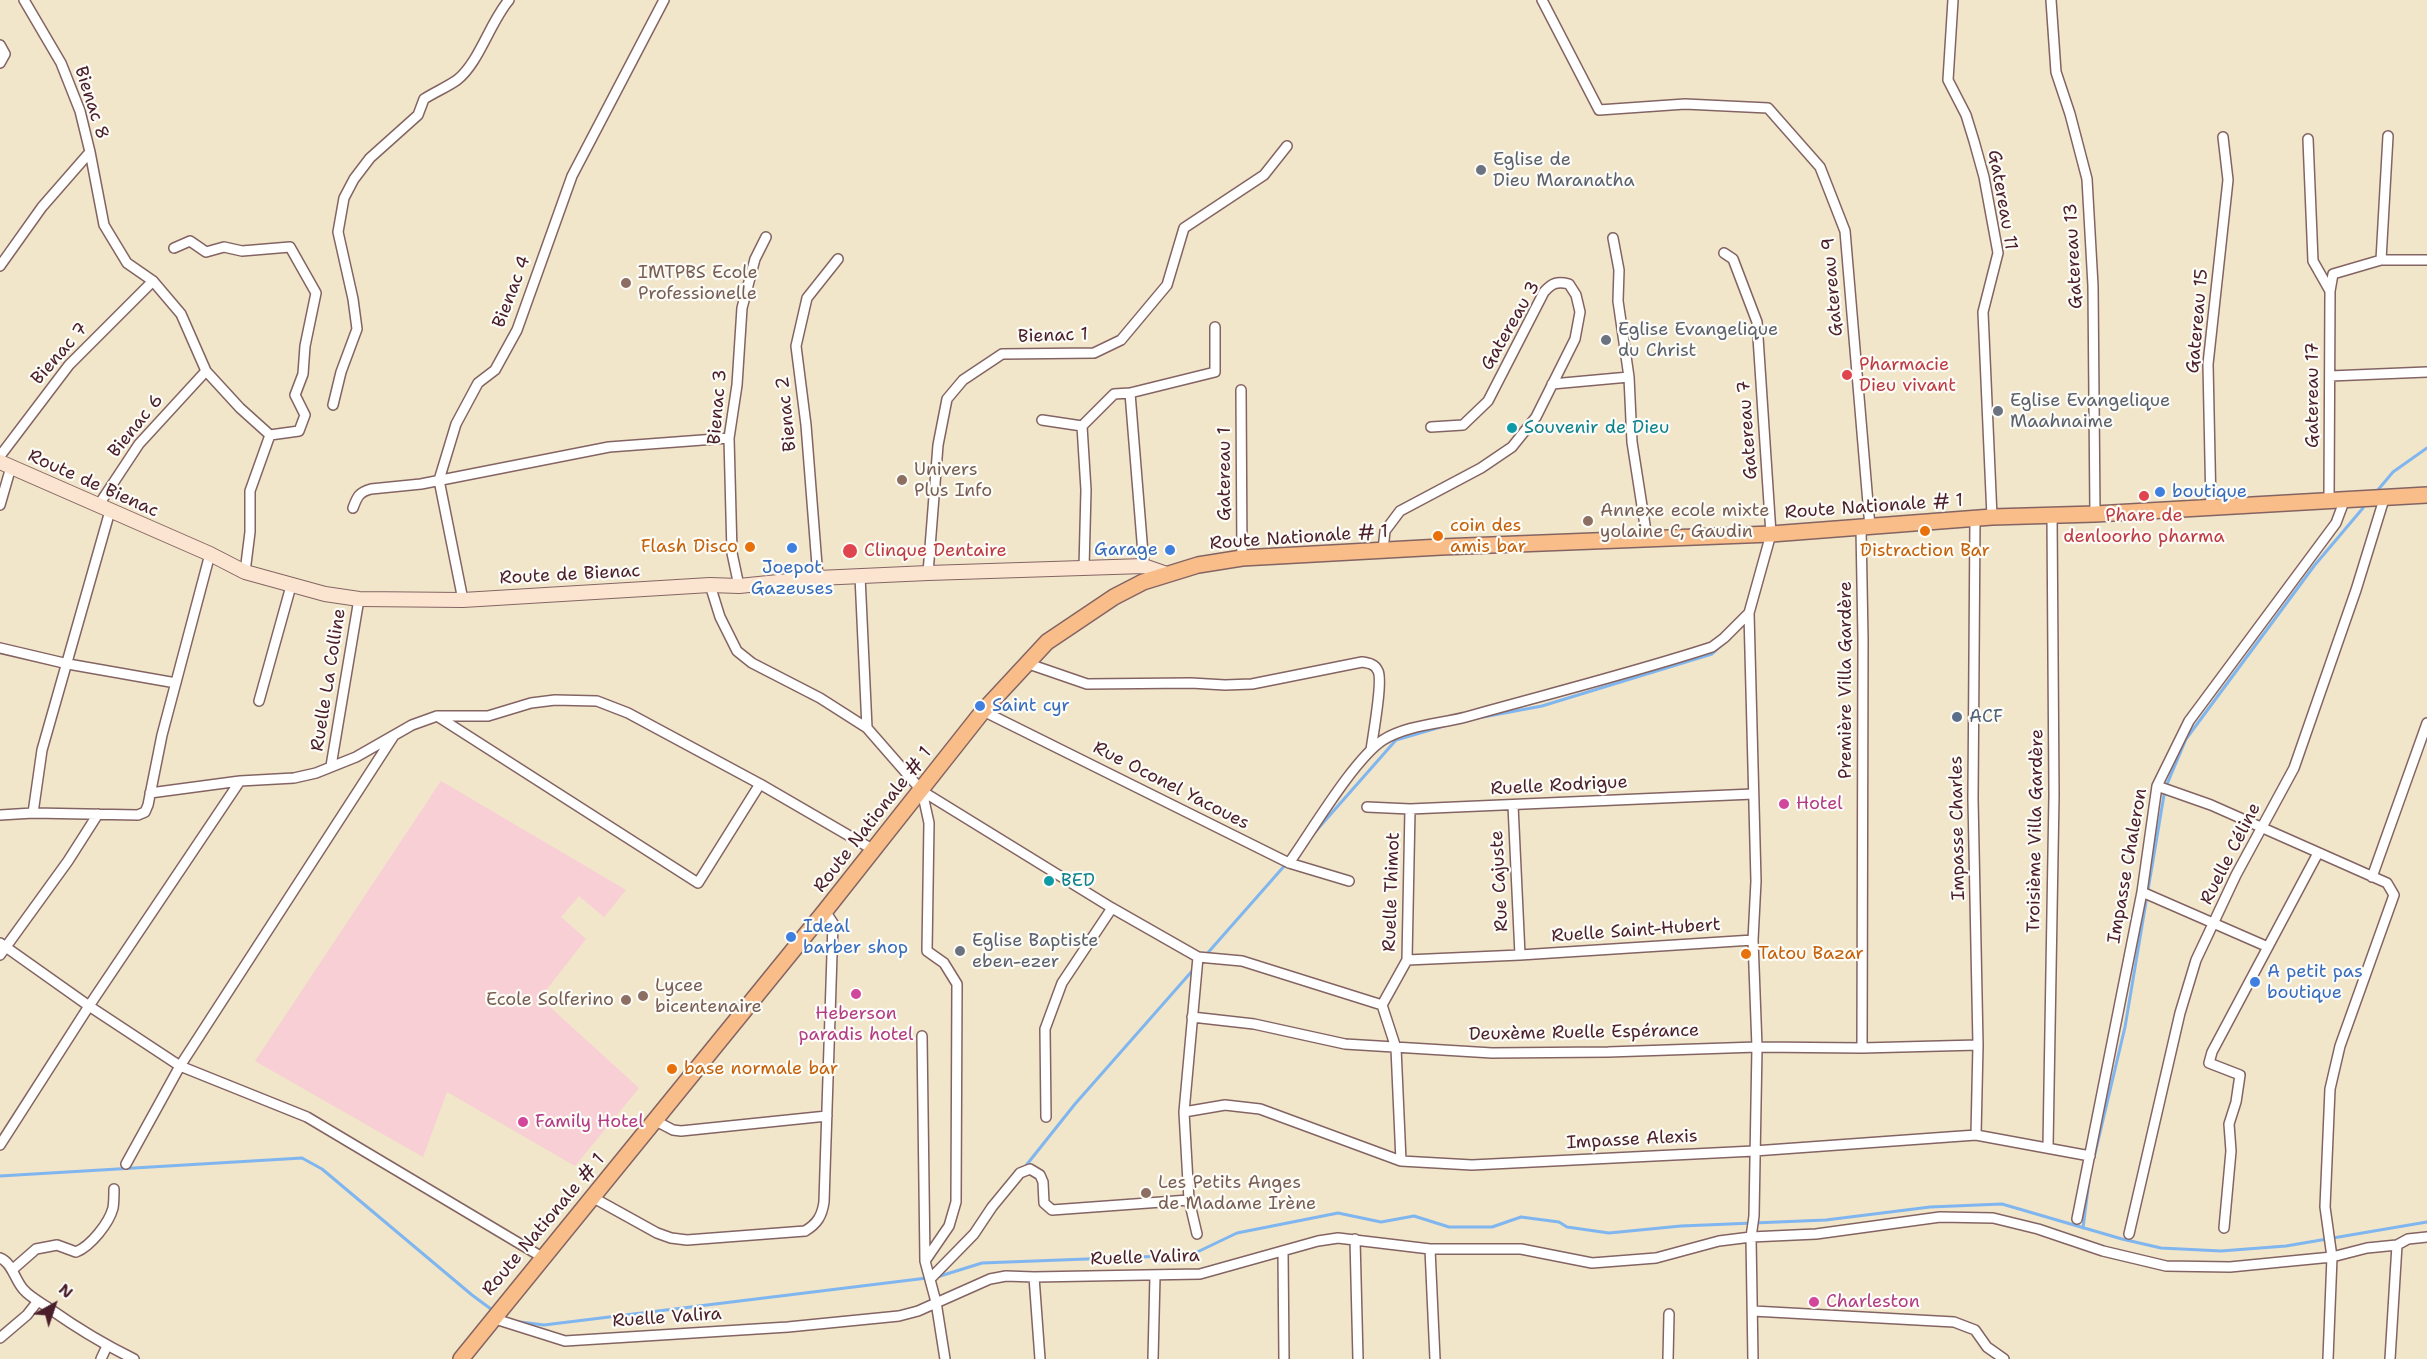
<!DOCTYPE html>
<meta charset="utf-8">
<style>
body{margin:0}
#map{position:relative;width:2427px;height:1359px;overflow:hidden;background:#f1e5ca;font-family:"Shantell Sans",sans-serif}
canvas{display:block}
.north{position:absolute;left:24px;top:1275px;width:60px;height:60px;-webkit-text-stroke:4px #fdfcf7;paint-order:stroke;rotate:40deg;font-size:16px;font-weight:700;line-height:24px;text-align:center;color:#4a1f2b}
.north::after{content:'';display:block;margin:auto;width:21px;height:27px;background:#4a1f2b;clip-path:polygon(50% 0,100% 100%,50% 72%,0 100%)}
</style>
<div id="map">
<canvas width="2427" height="1359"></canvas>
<div class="north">N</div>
</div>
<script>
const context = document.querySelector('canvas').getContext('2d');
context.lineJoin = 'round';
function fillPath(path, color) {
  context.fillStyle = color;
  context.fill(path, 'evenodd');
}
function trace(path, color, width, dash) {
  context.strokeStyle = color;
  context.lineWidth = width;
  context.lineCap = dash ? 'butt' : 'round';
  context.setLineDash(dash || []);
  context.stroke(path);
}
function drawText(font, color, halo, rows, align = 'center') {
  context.font = font + ' "Shantell Sans",sans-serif';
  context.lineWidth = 4.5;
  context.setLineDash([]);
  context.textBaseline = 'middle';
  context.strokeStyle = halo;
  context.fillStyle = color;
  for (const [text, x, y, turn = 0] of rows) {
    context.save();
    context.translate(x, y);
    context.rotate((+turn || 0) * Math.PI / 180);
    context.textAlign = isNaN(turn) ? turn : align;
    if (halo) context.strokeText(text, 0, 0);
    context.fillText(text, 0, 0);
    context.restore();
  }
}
const built = new Path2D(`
 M441,781l185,109 -22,27 -25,-21 -18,21 25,22 -46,59 99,90 -64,78 -128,-74 -24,65 -168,-96z`);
const stream = new Path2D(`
 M2377,491l16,-19 34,-24
 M1483,717l59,-11 170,-52 12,-11
 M1315,832l81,-92 48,-14
 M1205,956l81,-92
 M2094,1158l31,-131 40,-238 21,-50 128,-173 49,-58
 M1024,1168l51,-64 118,-134
 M0,1176l302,-18 20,11 150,126 23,17
 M2083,1228l7,-55
 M937,1277l45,-14 209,-8 46,-22 101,-20 43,9 33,-6 35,11h43l29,-10 38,5 8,5 42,6 72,-7 145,-6 104,-13 72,-3 120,35 39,9 60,3 65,-5 141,-24
 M520,1322l24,3 383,-47`);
const minor = new Path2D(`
 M1542,0l57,110 86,-6 83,4 52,59 25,64 25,296
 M1953,0l-5,80 18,35 8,26 10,36 14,76 -15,59 9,205
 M2051,0l5,72 14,42 17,65 6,107 2,228
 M0,45l5,9 -5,9
 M2308,139l5,122 17,30
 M90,152l14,73 23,38 26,18 28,33 25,57 34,37 30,27 29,-4 6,-16 -10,-20 8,-21 2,-28 11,-53 -26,-46 -48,4 -18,-4 -18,5 -16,-11 -16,7
 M1613,238l6,32 -1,31 11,76 3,65 15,96
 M1724,253l9,6 24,63 14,212 -22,79 7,268 -3,59 4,107 -3,169 -3,21 65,-3 124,-17 53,1 45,11 65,22 63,15 64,1 102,-10 35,-9 30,-3 11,-6 19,-2
 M2381,260l7,-124
 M0,266l42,-59 48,-55 -10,-41 -19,-48 -37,-63
 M2330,376l97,-4
 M1552,384l77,-7
 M1241,390l1,168
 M1130,393l14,173
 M333,405l8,-33 16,-43 -4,-30 -15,-67 6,-34 10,-19 16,-21 48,-43 6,-16c11,-7 23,-12 33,-19 22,-17 33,-58 52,-80
 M1042,420l40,6 32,-32 16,-1 85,-21v-45
 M1082,426l4,64 -2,78
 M0,456l69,-91 84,-84
 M2329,500l1,-209 3,-17 48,-14h46
 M0,505l11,-38
 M98,506l41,-62 67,-73
 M353,508c4,-11 6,-16 18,-19l50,-5 188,-37 120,-9
 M2211,508l-3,-144 20,-184 -5,-43
 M1975,519l-2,280 5,246 -2,90
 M1861,528l2,111 -1,409
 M1383,550l2,-19 15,-20 81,-43 31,-21 24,-30 39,-78 5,-27 -4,-17 -7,-11c-12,-3 -17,-1 -25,8l-56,109 -25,24 -32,2
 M245,572l5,-40v-41l20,-56
 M928,573l10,-128 9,-46 16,-19 39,-26 92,-1 27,-13 46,-55 17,-57 80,-53 23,-29
 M860,576l7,152
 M818,578l-12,-153 -10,-79 11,-48 31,-39
 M710,585l10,32 17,34 15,12 68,35 47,30 55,63 190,117 86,49 44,4 140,44 14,43 5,113
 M739,586l-7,-33 -3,-115 8,-53 5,-77 13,-49 11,-22
 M463,600l-24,-120 17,-56 22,-41 17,-13 22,-40 55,-154 92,-176
 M0,648l68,16 108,19
 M1026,663l61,21 104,-1 34,2 27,-1 110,-22c7,1 13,2 16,9 5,10 -5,64 -7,79
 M259,701l32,-115
 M983,711l306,152 60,18
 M437,716l261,167 62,-99
 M331,766l28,-167
 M2157,786l54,19 176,78 7,12 -54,151 -10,43 -5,118 7,50 -4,102
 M922,791l7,32 -2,128 17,12 13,21 -1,218 -7,24 -24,35
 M150,793l90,-12 54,-3 22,-5 40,-16 56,-32 25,-9h51l43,-13 24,-3 42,1 31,12 132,71 112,65
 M1513,805l7,150
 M1367,807l43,2 343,-15
 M33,813l105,2 7,-3 3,-7 14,-70 48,-181
 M0,815l33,-2 9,-63 68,-239
 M1289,863c22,-31 65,-104 94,-123 24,-15 56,-16 83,-23 82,-23 166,-44 246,-70l12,-9 25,-25
 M2372,877l55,-154
 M2142,892l126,55
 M0,943l89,63 91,60 127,51 235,140
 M0,955l68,-94 30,-47
 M1407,960l113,-5 233,-15
 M1382,1005l25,-45 3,-151
 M1192,1017l62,7 91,20 147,9 116,-1 149,-5 105,1 116,-3
 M922,1036l3,225 11,41 9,57
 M1184,1112l41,-7 35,4 141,52 71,4 282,-14 222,-16 114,21
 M1046,1117l-1,-88 17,-46 50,-75
 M654,1120l19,10 8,1 146,-15
 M0,1145l89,-139 151,-225
 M2048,1147l6,-352 -2,-279
 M126,1164l54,-98 213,-329
 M592,1197l65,36 14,5 16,2 118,-9c12,-7 17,-15 19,-29l9,-279 -8,-12
 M2077,1219l65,-327 15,-106 32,-65 147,-198 9,-24
 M2224,1228l7,-77 -2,-27 7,-22 4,-27 -31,-12 3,-11 106,-199
 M1197,1234l-8,-34 -5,-88 14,-155
 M2129,1234l51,-221 16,-53 40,-85 58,-107 62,-178 29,-94
 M1355,1239l3,120
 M1430,1249l5,110
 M1283,1251l1,108
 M0,1258c12,4 15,23 24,32 7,8 18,13 26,19 27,19 55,36 84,50
 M12,1270l24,-21 21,-4 19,7c15,-6 33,-29 37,-44 1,-6 1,-13 1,-19
 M1034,1277l6,82
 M931,1278l43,-44 18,-27 28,-34 10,-4 10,6 3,7 1,21 8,7 137,-10
 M1753,1311l201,11 21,8 12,17 17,12
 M492,1318l73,23 223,-14 111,-11 19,-5 72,-32 16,-3 28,1 166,-3 118,-33 20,-3 92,11h91l71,14 64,-5 63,-17 32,-4 2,122
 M0,1338l27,-23 11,-14
 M101,1359l6,-13
 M1153,1359l2,-83
 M1668,1359l1,-45
 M2390,1359l7,-114`);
const secondary = new Path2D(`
 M0,462l210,92 35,18 80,22 34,5 104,1 247,-15 29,1 79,-8 110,-5 216,-7 23,8`);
const primary = new Path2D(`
 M461,1359l364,-448 158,-200 64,-69 67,-45 29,-15 55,-17 44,-7 199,-11 330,-13 221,-17 103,-3 332,-19`);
const markers = [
 [1481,170,6,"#6b7280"],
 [626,283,6,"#8d6e63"],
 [1606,340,6,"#6b7280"],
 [1847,375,6,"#e0444e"],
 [1998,411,6,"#6b7280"],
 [1512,428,6,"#0f9aa8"],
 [902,480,6,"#8d6e63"],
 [2160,492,6,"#3f7fe0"],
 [2144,496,6,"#e0444e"],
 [1588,521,6,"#8d6e63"],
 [1925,531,6,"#e8710a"],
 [1438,536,6,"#e8710a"],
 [750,547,6,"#e8710a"],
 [792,548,6,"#3f7fe0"],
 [1170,550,6,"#3f7fe0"],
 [850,551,8,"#e0444e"],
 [980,706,6,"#3f7fe0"],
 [1957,717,6,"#5c6f8a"],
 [1784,804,6,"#d1479c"],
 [1049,881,6,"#0f9aa8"],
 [791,937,6,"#3f7fe0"],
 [960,951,6,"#6b7280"],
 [1746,954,6,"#e8710a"],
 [2255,982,6,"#3f7fe0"],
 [856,994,6,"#d1479c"],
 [643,996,6,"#8d6e63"],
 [626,1000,6,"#8d6e63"],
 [672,1069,6,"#e8710a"],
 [523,1122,6,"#d1479c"],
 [1146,1193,6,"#8d6e63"],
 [1814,1302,6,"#d1479c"]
];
const streetNames = [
 ["Bienac 8",91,103,72],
 ["Gatereau 11",2002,200,80],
 ["Gatereau 13",2074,256,-93],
 ["Gatereau 9",1833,287,-95],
 ["Bienac 4",512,292,-69],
 ["Gatereau 15",2198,321,-85],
 ["Gatereau 3",1511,326,-60],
 ["Bienac 1",1053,336,-2],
 ["Bienac 7",60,354,-49],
 ["Gatereau 17",2313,395,-90],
 ["Bienac 3",718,407,-85],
 ["Bienac 2",787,414,-96],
 ["Bienac 6",136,426,-51],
 ["Gatereau 7",1748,430,-94],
 ["Gatereau 1",1225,474,-90],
 ["Route de Bienac",93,484,24],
 ["Route Nationale # 1",1874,507,-4],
 ["Route Nationale # 1",1299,538,-4],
 ["Route de Bienac",570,575,-3],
 ["Ruelle La Colline",329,680,-81],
 ["Première Villa Gardère",1846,680,-90],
 ["Rue Oconel Yacoues",1171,786,27],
 ["Ruelle Rodrigue",1559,786,-3],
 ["Route Nationale # 1",873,820,-52],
 ["Impasse Charles",1958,828,-91],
 ["Troisième Villa Gardère",2036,831,-89],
 ["Ruelle Céline",2231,854,-63],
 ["Impasse Chaleron",2128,866,-80],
 ["Rue Cajuste",1500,881,-93],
 ["Ruelle Thimot",1392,892,-88],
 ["Ruelle Saint-Hubert",1636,931,-4],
 ["Deuxème Ruelle Espérance",1584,1033,-1],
 ["Impasse Alexis",1632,1140,-3],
 ["Route Nationale # 1",544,1225,-50],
 ["Ruelle Valira",1145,1258,-2],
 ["Ruelle Valira",667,1318,-4]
];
const worshipNames = [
 ["Eglise de",1493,160],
 ["Dieu Maranatha",1493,181],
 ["Eglise Evangelique",1618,330],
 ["du Christ",1618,351],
 ["Eglise Evangelique",2010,401],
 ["Maahnaime",2010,422],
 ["Eglise Baptiste",972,941],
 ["eben-ezer",972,962]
];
const educationNames = [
 ["IMTPBS Ecole",638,273],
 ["Professionelle",638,294],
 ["Univers",914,470],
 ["Plus Info",914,491],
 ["Annexe ecole mixte",1600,511],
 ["yolaine C, Gaudin",1600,532],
 ["Lycee",655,986],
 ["bicentenaire",655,1007],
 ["Ecole Solferino",614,1000,"right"],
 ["Les Petits Anges",1158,1183],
 ["de Madame Irène",1158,1204]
];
const healthNames = [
 ["Pharmacie",1859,365],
 ["Dieu vivant",1859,386],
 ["Phare de",2144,516,"center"],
 ["denloorho pharma",2144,537,"center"],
 ["Clinque Dentaire",864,551]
];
const cultureNames = [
 ["Souvenir de Dieu",1524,428],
 ["BED",1061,881]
];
const shopNames = [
 ["boutique",2172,492],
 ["Garage",1158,550,"right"],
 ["Joepot",792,568,"center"],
 ["Gazeuses",792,589,"center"],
 ["Saint cyr",992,706],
 ["Ideal",803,927],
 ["barber shop",803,948],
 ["A petit pas",2267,972],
 ["boutique",2267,993]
];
const foodNames = [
 ["coin des",1450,526],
 ["amis bar",1450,547],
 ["Flash Disco",738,547,"right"],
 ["Distraction Bar",1925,551,"center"],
 ["Tatou Bazar",1758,954],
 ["base normale bar",684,1069]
];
const serviceNames = [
 ["ACF",1969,717]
];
const hotelNames = [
 ["Hotel",1796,804],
 ["Heberson",856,1014,"center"],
 ["paradis hotel",856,1035,"center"],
 ["Family Hotel",535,1122],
 ["Charleston",1826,1302]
];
fillPath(built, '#f7cfd5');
trace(stream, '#80b6ef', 3);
trace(minor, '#846463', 12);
trace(secondary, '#846463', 16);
trace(primary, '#846463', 18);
trace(minor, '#fff', 9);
trace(secondary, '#fce5d0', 14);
trace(primary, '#f8bd89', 15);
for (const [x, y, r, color] of markers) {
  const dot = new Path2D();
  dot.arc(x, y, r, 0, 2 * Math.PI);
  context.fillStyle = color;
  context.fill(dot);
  trace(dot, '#fdfcf7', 2);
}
drawText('18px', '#4a1f2b', '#fdfcf7', streetNames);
drawText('18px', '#5b616d', '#fdfcf7', worshipNames, 'left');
drawText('18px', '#785e54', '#fdfcf7', educationNames, 'left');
drawText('18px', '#be3a42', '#fdfcf7', healthNames, 'left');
drawText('18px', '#0d838f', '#fdfcf7', cultureNames, 'left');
drawText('18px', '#366cbe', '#fdfcf7', shopNames, 'left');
drawText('18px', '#c56008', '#fdfcf7', foodNames, 'left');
drawText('18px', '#4e5e75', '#fdfcf7', serviceNames, 'left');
drawText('18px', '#b23c85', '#fdfcf7', hotelNames, 'left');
</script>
